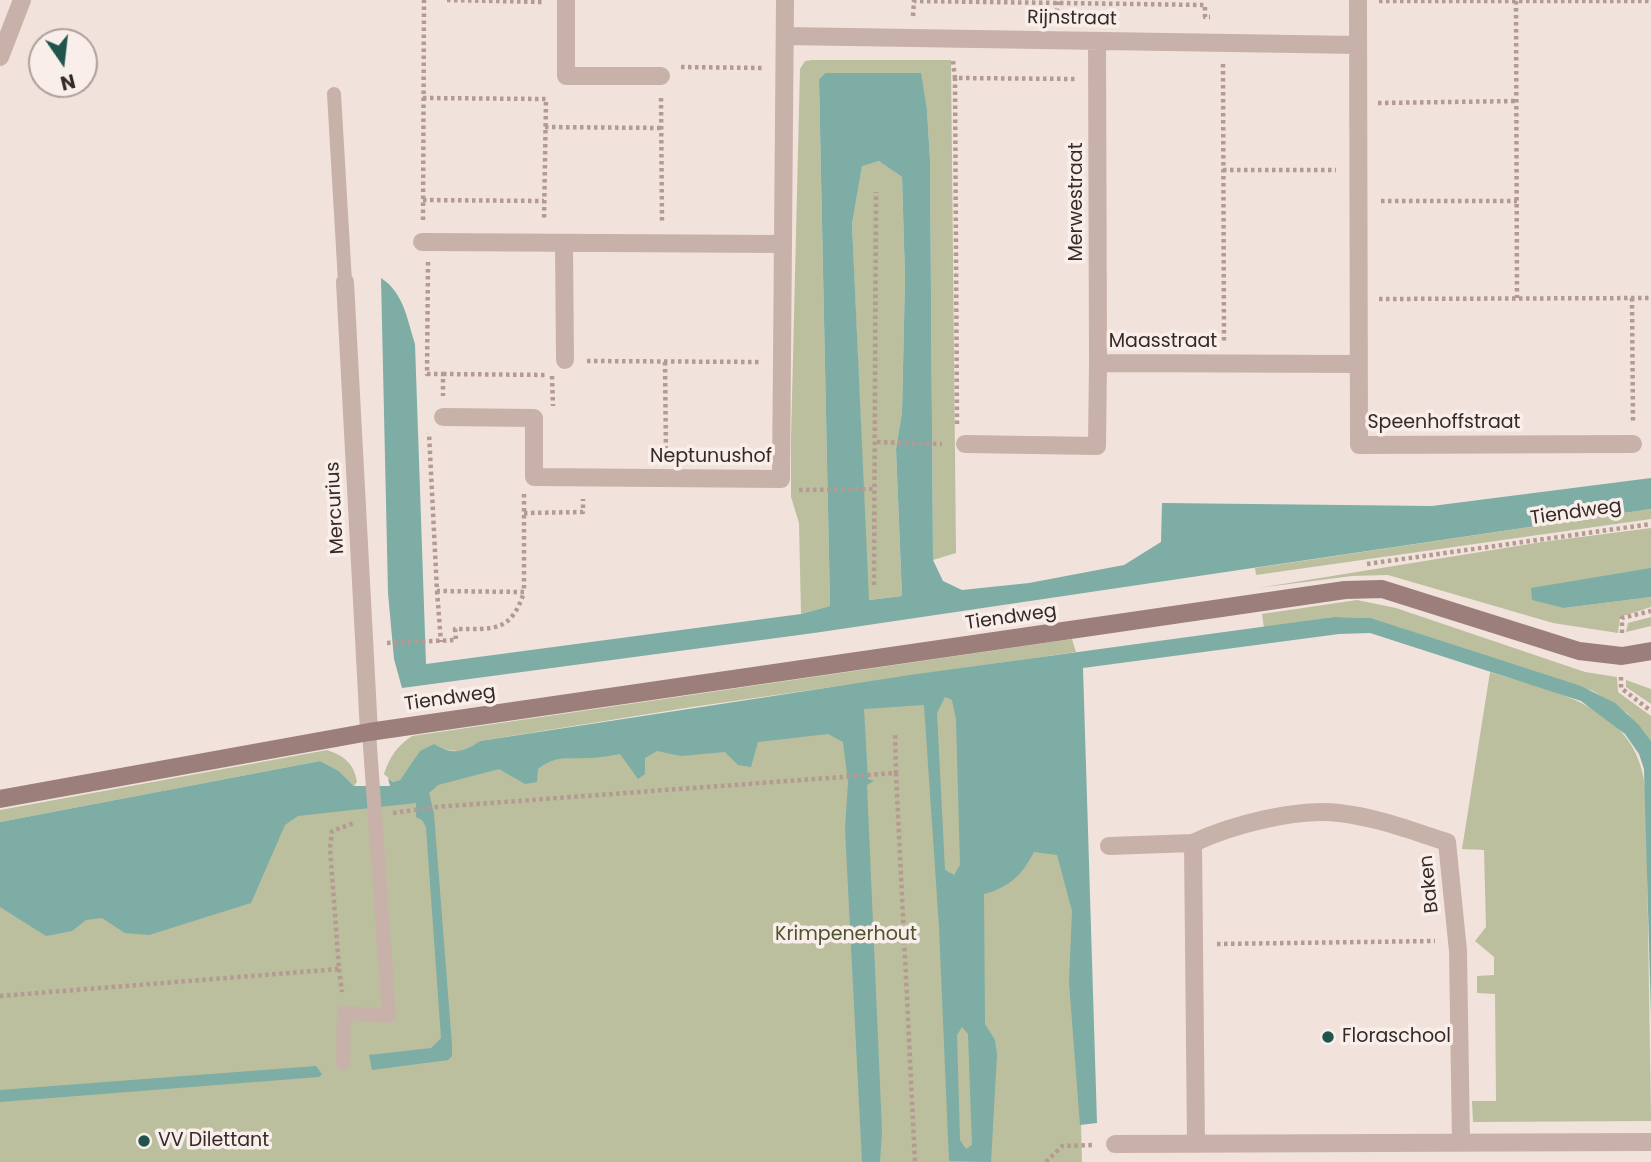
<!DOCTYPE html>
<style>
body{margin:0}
#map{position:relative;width:1651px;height:1162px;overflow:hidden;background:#f1e3dc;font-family:Poppins,sans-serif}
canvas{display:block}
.north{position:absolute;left:28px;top:28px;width:70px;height:70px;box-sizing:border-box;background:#f9eee9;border:2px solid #aba09c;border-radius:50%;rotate:166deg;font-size:19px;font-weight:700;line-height:28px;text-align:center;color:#362a28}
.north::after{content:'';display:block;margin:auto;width:24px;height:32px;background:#20554e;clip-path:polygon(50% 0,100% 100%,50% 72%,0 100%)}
</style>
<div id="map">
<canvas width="1651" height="1162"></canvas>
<div class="north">N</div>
</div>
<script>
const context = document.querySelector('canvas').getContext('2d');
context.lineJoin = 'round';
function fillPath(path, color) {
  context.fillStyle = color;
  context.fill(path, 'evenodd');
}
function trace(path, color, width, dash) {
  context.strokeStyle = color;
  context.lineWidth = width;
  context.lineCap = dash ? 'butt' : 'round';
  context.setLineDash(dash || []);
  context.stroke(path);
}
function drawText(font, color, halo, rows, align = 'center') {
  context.font = font + ' Poppins,sans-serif';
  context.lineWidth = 7;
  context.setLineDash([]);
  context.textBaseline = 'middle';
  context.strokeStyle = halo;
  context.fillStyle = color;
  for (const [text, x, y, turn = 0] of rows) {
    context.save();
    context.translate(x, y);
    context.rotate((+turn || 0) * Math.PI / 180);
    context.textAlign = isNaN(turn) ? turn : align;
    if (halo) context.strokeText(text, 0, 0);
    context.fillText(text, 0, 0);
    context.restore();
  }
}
const green = new Path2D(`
 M812,60h139l5,493 -23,7 -3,-401 -3,-49 -7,-37h-95l-6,6 11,527 -29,8 -2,-91 -8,-26v-58l9,-370 5,-8z
 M880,161l22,16 3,100 -3,135 -6,37 6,147 -34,4 -16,-376 10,-59z
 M1651,509v10l-395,56 -1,-7z
 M1651,528v41l-20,5 -67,34 87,-11v10l-31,10 -2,16 -65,-10 -165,-48 -36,1 -94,12 284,-46z
 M1357,600l39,8 189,64 32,5 1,15 33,24v25l-24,-28 -34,-22 -222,-73 -37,-1 -70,11 -2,-14z
 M1651,617v9l-25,6 2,-9z
 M1072,639l4,13 -384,55 -212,34 -14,11 -25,-3 -21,3 -20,28 -7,2 -9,-8c6,-18 13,-28 28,-38z
 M1069,663l13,499h-1082v-305z
 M1490,672c71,23 150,34 156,123l5,326 -178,1 -1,-21h24l-1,-107 -18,-1v-17l17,-1v-18l-19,-16 11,-14 -2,-77 -22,-1z
 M1626,680l25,9v15l-25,-17z
 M327,750c17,6 27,13 30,32l-3,4 -15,-15 -19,-10 -320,61v-12z`);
const water = new Path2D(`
 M825,73h96l6,37 3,49 3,401 10,21 19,9 67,-7 95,-18 37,-23 1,-39 270,3 219,-28v31l-837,124 -412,55 -8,-29 -6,-66 -7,-315c23,15 26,41 34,66l11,320 375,-50 29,-8 -11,-527zM879,161l23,16 3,100 -3,135 -6,37 6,147 -33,4 -17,-376 10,-58z
 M1651,568v29l-87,11 -32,-8 -1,-12z
 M1334,617l37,1 210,68 34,17 23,21 13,17v275l-7,-247 -5,-15 -14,-20 -44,-33 -211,-68 -31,1 -256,34 14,455 -17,2 -11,-143 3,-71 -15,-56 -23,-3c-12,23 -24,35 -50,42l1,130 10,16 2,15 -6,107 -42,-1 -10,-234 -15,-222 -60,4 4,70 6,2 -7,4 15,346 -2,31h-18l-17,-333 3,-47 -5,-40 -15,-8 -70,8 -7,25 -13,-2 -13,-13 -44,4 -24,-5 -12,7v16l-7,5 -18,-25c-11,2 -23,4 -34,4 -21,1 -31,-3 -48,11l-1,13 -12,2 -26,-15 -61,16 -9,8 5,21 18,231v11l-4,4 -76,10 -3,-15 62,-7 10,-10 -15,-211 -4,-7 -6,-3v-14l-118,13 -13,9 -34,78 -102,32 -24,-2 -23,-15 -16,2 -14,11 -26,5 -46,-29v-85l320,-61 19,10 15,15h36l-2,-8 5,4 7,-2 20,-29 14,-7c18,11 29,9 46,-3l430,-66zM945,697l7,3 4,19 4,146 -6,10 -9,-5 -8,-157zM962,1027l6,7 4,111 -6,4 -6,-9 -3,-105z
 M316,1066l6,8 -3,3 -319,25v-12z`);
const path = new Path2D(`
 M447,0l97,2
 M1379,1h272
 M1516,1l1,297
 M913,16l1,-15 291,4v12h5
 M1056,19l2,-19
 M953,61l2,17
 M1223,64l1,278
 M681,67l82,1
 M423,98l123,1 -2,122
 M661,98l1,124
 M1378,103l139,-2
 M545,127l117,1
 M1223,170h113
 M423,200l121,1
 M1381,201h136
 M423,220l1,-220
 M428,262l-1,112h16v22
 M1632,298l1,125
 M1379,299l272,-1
 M587,361l173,1
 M665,362l1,94
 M443,374l105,1
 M552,376l1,30
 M957,424l-2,-346 121,1
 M877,442l65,2
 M799,490l76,-1
 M524,494v98
 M524,513l59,-1v-13
 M1367,564l284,-40
 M874,585l2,-393
 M437,591l4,51
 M1622,633v-15l29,-7
 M387,643l69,-3 -1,-11c38,0 56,4 69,-37l-87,-1 -8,-158
 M1621,677v11l30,23
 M896,773l19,389
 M393,813l43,-6 460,-34 -1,-41
 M1217,944l218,-3
 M339,969l3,23
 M0,996l339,-27 -9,-121 2,-17 22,-8
 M1046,1162l16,-16 31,-1`);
const lane = new Path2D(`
 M334,94l11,188
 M343,1063l1,-50 45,3 -20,-284`);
const street = new Path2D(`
 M566,0v76h95
 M1358,0l1,445 274,-1
 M785,36l573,9
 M1097,41l1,322
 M0,57l22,-57
 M422,242l361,2
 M564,243l1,117
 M345,282l24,450
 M443,417l91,1v59l247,2 4,-479
 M965,444l132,2 1,-83 261,1
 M1109,846l84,-3
 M1115,1144l536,-2
 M1196,1144l-3,-301c38,-18 103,-35 146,-30 37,4 73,18 108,29l11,109 3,191`);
const secondary = new Path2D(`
 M0,799l369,-67 976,-142 37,-1 197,62 43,5 29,-5`);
const markers = [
 [1328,1037,7,"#20554e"],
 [144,1141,7,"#20554e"]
];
const streetNames = [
 ["Rijnstraat",1072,19,1],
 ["Merwestraat",1077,202,-90],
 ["Maasstraat",1163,342],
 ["Speenhoffstraat",1444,423],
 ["Neptunushof",711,457],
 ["Mercurius",336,508,-93],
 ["Tiendweg",1576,513,-8],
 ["Tiendweg",1011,618,-8],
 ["Tiendweg",450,699,-8],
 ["Baken",1430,884,-96]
];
const parkNames = [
 ["Krimpenerhout",846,935]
];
const poiNames = [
 ["Floraschool",1342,1037],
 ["VV Dilettant",158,1141]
];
fillPath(green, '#bbbf9d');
fillPath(water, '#7dada4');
trace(path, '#b49a93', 4.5, [3.5, 3.5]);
trace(lane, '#c8b1a9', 14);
trace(street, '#c8b1a9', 18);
trace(secondary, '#9c7f7a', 18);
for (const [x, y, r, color] of markers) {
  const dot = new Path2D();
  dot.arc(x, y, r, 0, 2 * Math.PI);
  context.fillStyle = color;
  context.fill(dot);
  trace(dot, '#f9eee9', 2.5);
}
drawText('19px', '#362a28', '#f9eee9', streetNames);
drawText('19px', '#4d532d', '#f9eee9', parkNames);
drawText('19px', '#362a28', '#f9eee9', poiNames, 'left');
</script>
